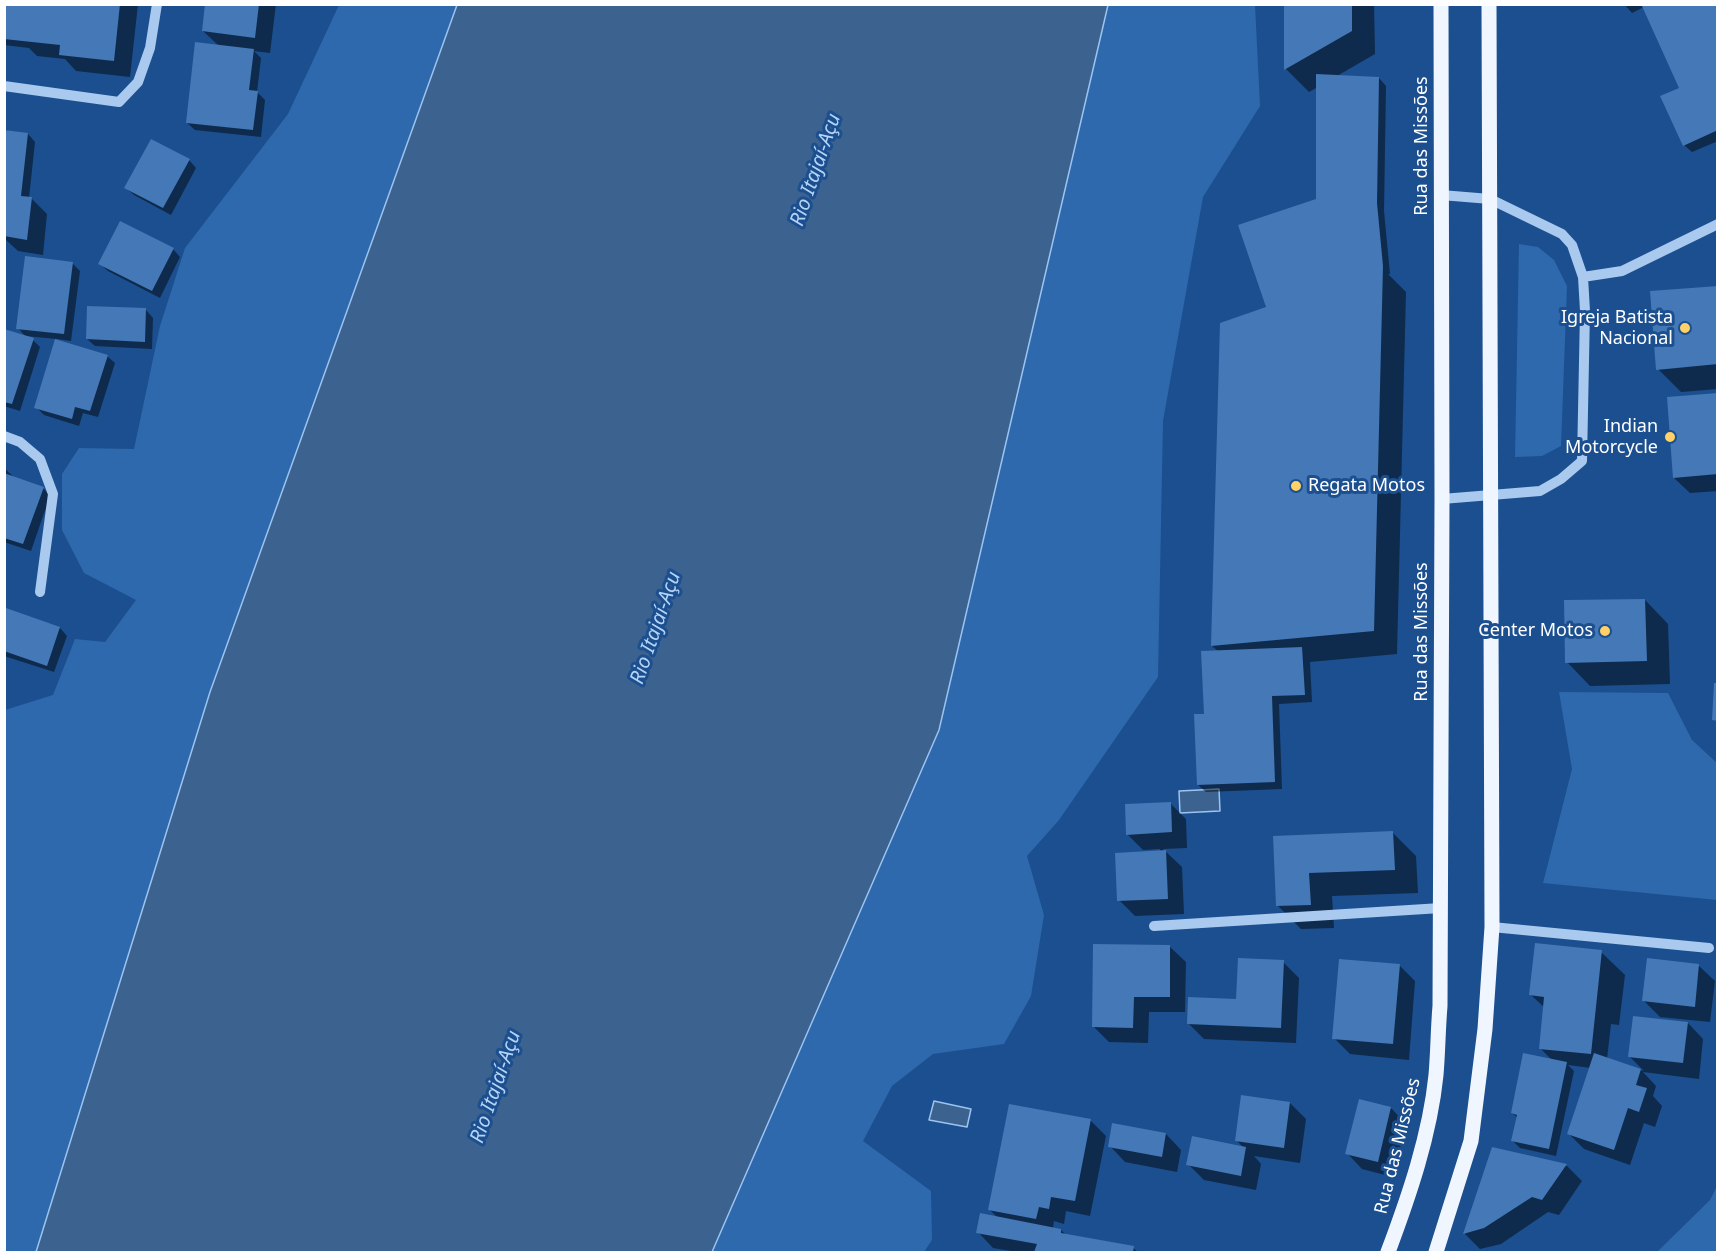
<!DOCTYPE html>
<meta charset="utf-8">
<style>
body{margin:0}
#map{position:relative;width:1722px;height:1257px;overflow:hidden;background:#1b4f8f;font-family:"Noto Sans",sans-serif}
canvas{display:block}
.frame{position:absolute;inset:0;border:6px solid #fff;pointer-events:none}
</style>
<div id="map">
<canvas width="1722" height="1257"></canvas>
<div class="frame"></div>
</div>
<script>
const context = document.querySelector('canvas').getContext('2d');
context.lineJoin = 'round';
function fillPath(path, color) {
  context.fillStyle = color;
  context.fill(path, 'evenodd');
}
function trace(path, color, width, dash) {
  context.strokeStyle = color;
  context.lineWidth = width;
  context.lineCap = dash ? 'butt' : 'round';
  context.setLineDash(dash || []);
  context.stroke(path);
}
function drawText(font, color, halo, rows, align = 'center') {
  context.font = font + ' "Noto Sans",sans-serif';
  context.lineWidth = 6;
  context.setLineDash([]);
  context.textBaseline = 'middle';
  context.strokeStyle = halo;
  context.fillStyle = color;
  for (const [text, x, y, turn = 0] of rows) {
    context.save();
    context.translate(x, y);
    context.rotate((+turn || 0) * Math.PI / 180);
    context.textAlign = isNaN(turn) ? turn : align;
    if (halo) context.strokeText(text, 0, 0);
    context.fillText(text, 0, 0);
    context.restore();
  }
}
const green = new Path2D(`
 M339,5h118l-247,687 -174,560h-31v-542l48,-15 22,-56 30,3 31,-42 -52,-27 -22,-43v-56l17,-26 55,1 26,-123 25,-78 103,-134z
 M1108,5h147l5,101 -57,91 -40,224 -5,256 -99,143 -32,36 17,59 -13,81 -27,48 -71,10 -41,32 -29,55 68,50 1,49 -8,12h-212l227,-522z
 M1519,244l19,3 16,13 13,26 -6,160 -19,10 -27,1z
 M1559,692l109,1 24,47 25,23v137l-174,-17 29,-114z
 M1717,1186v66h-60l53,-52z`);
const water = new Path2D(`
 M457,5h651l-169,725 -227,522h-676l174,-560z
 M1219,789l1,22 -40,2 -1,-22z
 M934,1101l37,8 -4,18 -38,-7z`);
const shadow = new Path2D(`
 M4,4h134l-8,73 -54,-6 -11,-12 -28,-3 -8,-8 -25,-3z
 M206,4h70l-6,49 -16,-2 7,7 -4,34 8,8 -4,37 -66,-7 -8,-7 32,-77 -16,-15z
 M1286,4h88l1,50 -38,22 42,2 7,8 -2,125 6,63h-2l18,18 -9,362 -87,8 2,40 -33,2 3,85 -76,3 -8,-7 7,-70 14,-63 -7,-6 57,-339 48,-107 1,-113 -9,5 -23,-23z
 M1624,4h94v137l-26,11 -8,-7 -3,-56 -37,-82 -12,6z
 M4,131l24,3 7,8 -6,56 3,1 15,15 -4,41 -25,-4 -14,-13z
 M189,160l7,8 -25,47 -37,-20 -8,-7z
 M173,249l7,8 -20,41 -52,-27 -8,-7z
 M72,263l8,8 -9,70 -14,-2v2l50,15 8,7 -17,54 -15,-4 -4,13 -35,-11 -8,-8 21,-68 -32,-3 -7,-8z
 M1718,287v102l-37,3 -23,-23z
 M146,310l7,8 -1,31 -57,-3 -8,-7z
 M4,331l29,9 7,7 -20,64 -16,-5z
 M1718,394v97l-28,2 -16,-15z
 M4,468l12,11 27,9 7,8 -19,55 -27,-9z
 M1645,600l23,24 2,60 -80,2 -23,-24z
 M7,610l53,18 7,8 -13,36 -50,-16v-40z
 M1170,803l16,16 1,29 -24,1 19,18 2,47 -49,2 -16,-16 41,-48v-3l-17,1 -16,-16z
 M1393,833l23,23 2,37 -86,3 2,32 -33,1 -24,-24 -2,-67z
 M1170,947l16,15 -1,50h-36l-1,31 -39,-1 -15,-15z
 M1601,952l24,23 -6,50 -8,-1 -4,35 37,12 -14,-14 58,-34 15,16 -4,40 -56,-7 13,14 -3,10 9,10 -7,21 -11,-4 -14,42 -46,-16 -16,-16 23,-65 -23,-3 6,6 -18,85 -36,-8 -7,-7 5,-23 -6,-5 41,-52 -13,-13 5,-40 -14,-13z
 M1283,962l16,16 -3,65 -92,-4 -16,-16 49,-22z
 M1399,965l16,16 -6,79 -59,-6 -16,-16z
 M1699,966l16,15 -5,41 -50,-5 -16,-16z
 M1290,1103l16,16 -6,44 -46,-7 7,8 -5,26 -52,-10 -16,-16 56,-16 -8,-8z
 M1391,1108l15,16 -13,53 -31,-8 -15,-16z
 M1090,1120l16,16 -16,80 -24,-5 -2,13 -10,-3 -1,7 8,2 5,5 67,13 5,4h-121l-24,-4 -15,-16 20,-14 -9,-9z
 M1166,1134l15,16 -4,22 -52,-10 -15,-16z
 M1493,1149l74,17 15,15 -23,34 -11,-3 -47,32 -21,5 -15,-15z`);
const building = new Path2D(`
 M4,4h116l-6,57 -55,-6 1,-10 -56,-6z
 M205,4h54l-4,34 -53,-7z
 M1284,4h68v27l-68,39z
 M1641,4h77v126l-35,16 -23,-50 19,-8z
 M195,42l59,7 -5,41 9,1 -5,39 -67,-7z
 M1316,74l63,3 -2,126 6,63 -9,365 -163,15 9,-323 46,-16 -28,-82 78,-26z
 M4,130l24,3 -7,63 11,1 -5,43 -23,-4z
 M151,139l39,20 -27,49 -39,-20z
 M120,221l54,27 -22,43 -54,-27z
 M25,256l48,6 -9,72 -48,-5z
 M1718,286v78l-62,6 -6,-79z
 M87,306l59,2 -1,34 -59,-3z
 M4,329l30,9 -22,66 -8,-2z
 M55,339l53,16 -18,56 -15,-4 -3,12 -38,-11z
 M1718,393v81l-45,4 -6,-81z
 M4,473l40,14 -21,57 -19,-6z
 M1645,599l2,62 -82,2 -1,-63z
 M6,608l54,19 -13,39 -43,-15z
 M1302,647l3,48 -33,1 3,86 -78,3 -3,-71h10l-3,-63z
 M1714,683h4v38l-6,-1z
 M1171,802l1,30 -46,3 -1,-31z
 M1393,831l2,39 -86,3 2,32 -35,1 -3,-70z
 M1166,850l2,49 -51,2 -2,-48z
 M1535,943l67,7 -11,104 -52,-5 5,-52 -15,-2z
 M1093,944l77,1v52h-36l-1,31 -41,-1z
 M1238,958l46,2 -3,68 -94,-4 1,-27 48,2z
 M1647,958l52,6 -4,43 -53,-6z
 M1339,959l61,5 -7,80 -61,-5z
 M1633,1016l55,6 -5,41 -55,-6z
 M1523,1053l44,9 -18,87 -38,-8 6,-26 -6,-2z
 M1594,1053l47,16 -5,16 11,3 -8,24 -11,-4 -14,42 -47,-16z
 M1241,1095l49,7 -6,46 -49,-7z
 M1359,1099l32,8 -13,55 -33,-8z
 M1009,1104l82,15 -16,82 -24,-4 -2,12 -10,-2 -3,12 -48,-9z
 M1112,1123l54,10 -4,24 -54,-10z
 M1192,1136l54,11 -5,29 -55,-11z
 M1492,1147l75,17 -25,36 -10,-3 -48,31 -21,6z
 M980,1213l81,16v4l73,13 -1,6h-99l3,-8 -61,-11z`);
const minor = new Path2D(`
 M4,86l115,16 19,-20 12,-34 7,-44
 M1441,195l49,4 72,35 10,11 11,32 2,34 -3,150 -21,18 -21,12 -98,8
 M1583,277l39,-6 96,-47
 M4,436l16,6 20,17 13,35 -13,98
 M1154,926l287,-18
 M1492,927l217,21`);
const major = new Path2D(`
 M1388,1252c21,-56 42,-117 48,-177 2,-23 2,-46 4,-69l2,-507 -1,-495
 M1436,1252l35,-111 14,-112 7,-102 -3,-923`);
const markers = [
 [1685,328,6,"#ffd166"],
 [1670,437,6,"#ffd166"],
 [1296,486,6,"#ffd166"],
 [1605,631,6,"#ffd166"]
];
const streetNames = [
 ["Rua das Missões",1422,146,-90],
 ["Rua das Missões",1422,632,-90],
 ["Rua das Missões",1398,1146,-76]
];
const poiNames = [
 ["Igreja Batista",1673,318],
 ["Nacional",1673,339],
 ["Indian",1658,427],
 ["Motorcycle",1658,448],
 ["Regata Motos",1308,486,"left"],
 ["Center Motos",1593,631]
];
const waterNames = [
 ["Rio Itajaí-Açu",816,170,-71],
 ["Rio Itajaí-Açu",656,628,-71],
 ["Rio Itajaí-Açu",496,1087,-71]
];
fillPath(green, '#2e69ad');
fillPath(water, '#3c6290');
trace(water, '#9cc4f0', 1.5);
fillPath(shadow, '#0007');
fillPath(building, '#4478b7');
trace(minor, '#a9c9ee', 10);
trace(major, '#f0f6ff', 15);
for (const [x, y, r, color] of markers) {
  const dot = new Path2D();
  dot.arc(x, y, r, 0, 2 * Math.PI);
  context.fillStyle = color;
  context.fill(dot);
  trace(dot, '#1b4f8f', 2);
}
drawText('18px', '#fff', '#1b4f8f', streetNames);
drawText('18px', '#fff', '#1b4f8f', poiNames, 'right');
drawText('italic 20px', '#b5d3f5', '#1b4f8f', waterNames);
</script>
